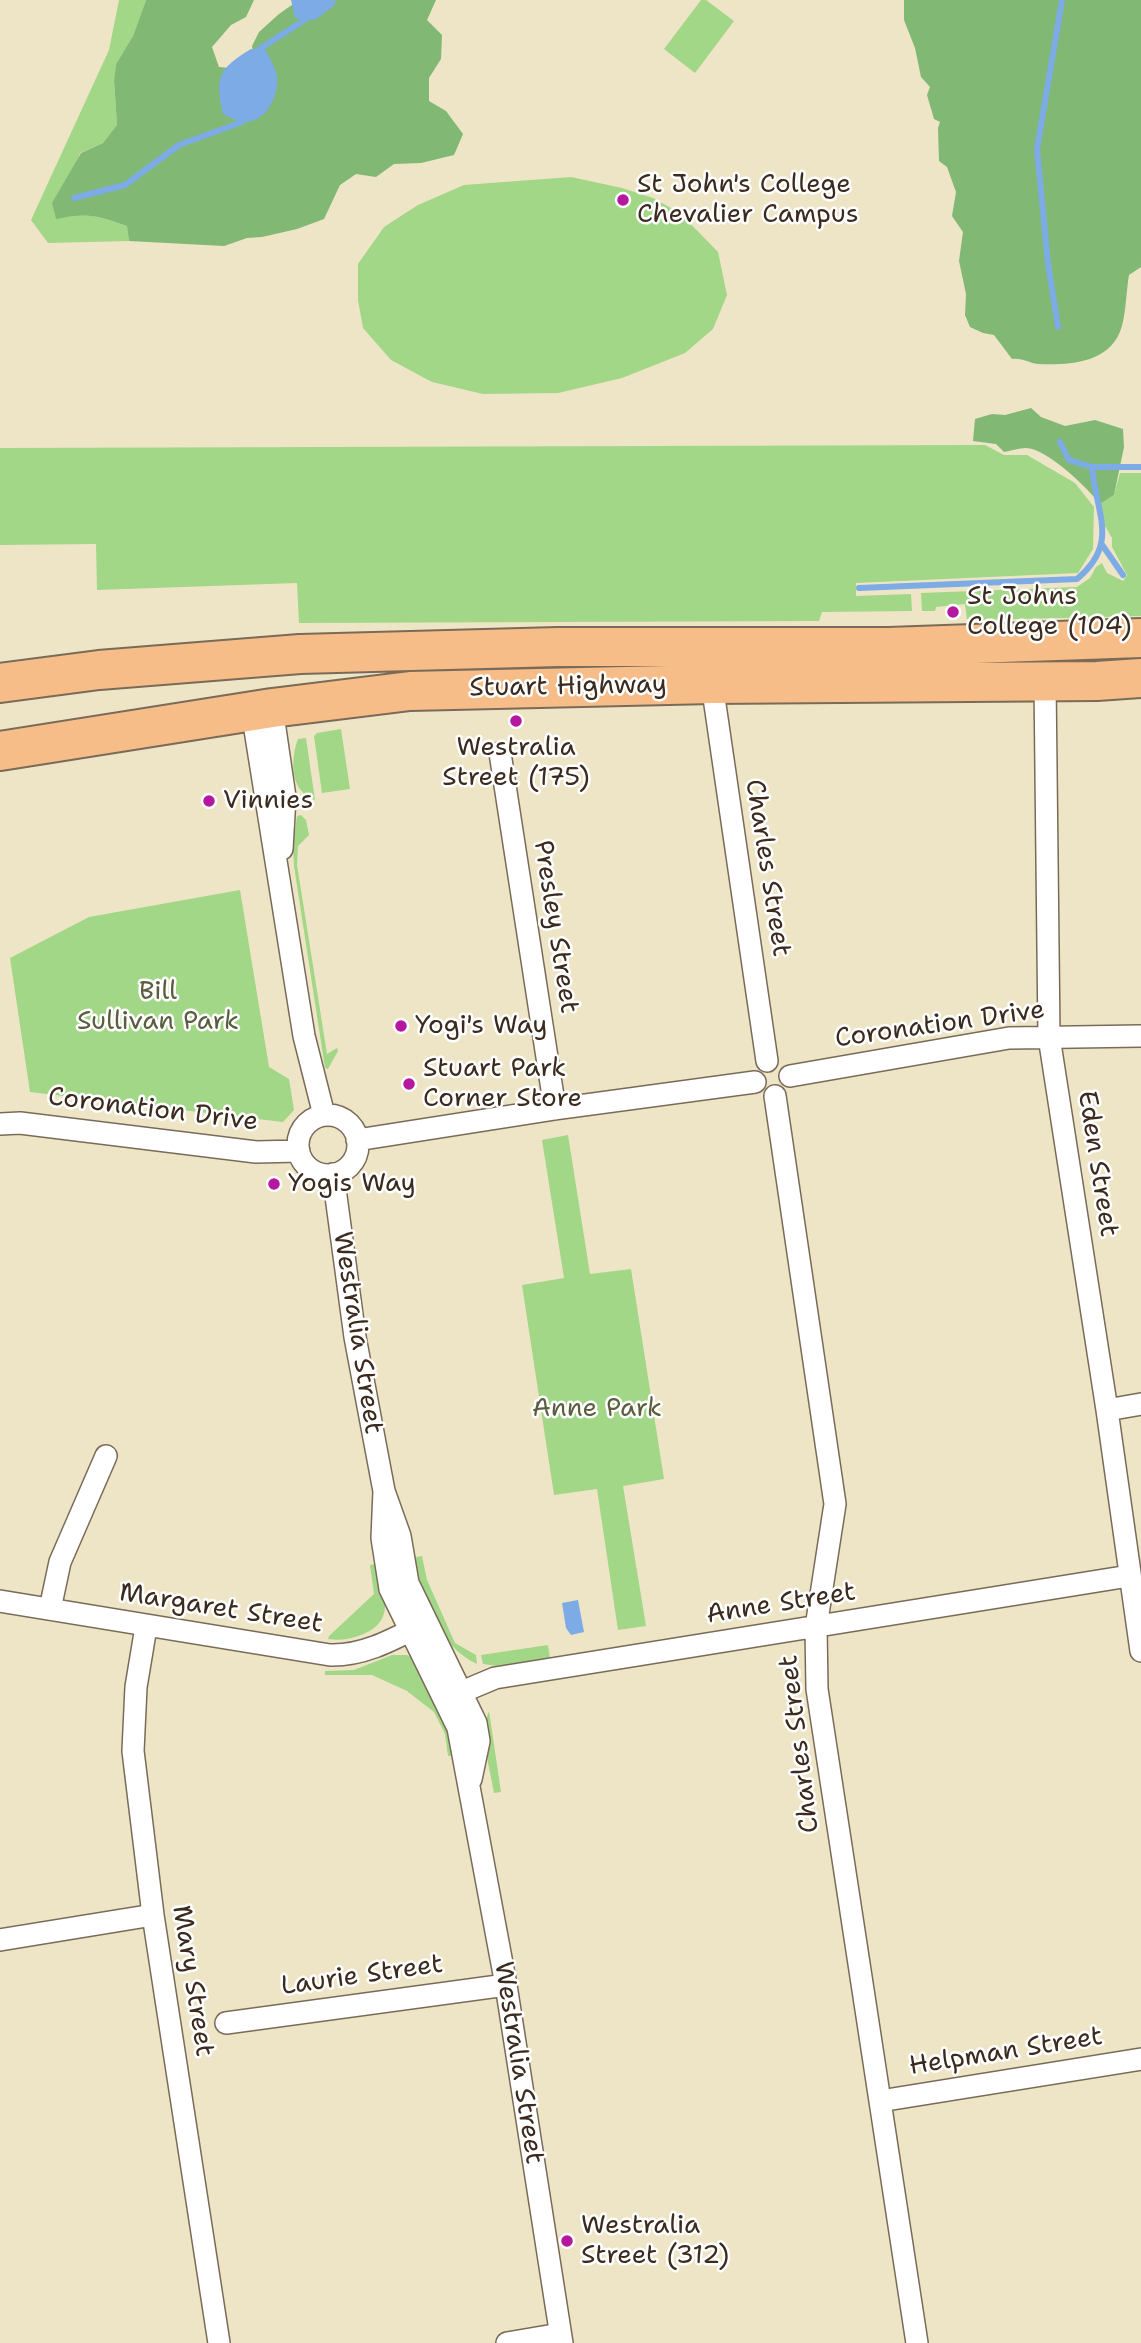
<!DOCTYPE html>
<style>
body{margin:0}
canvas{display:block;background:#eee4c6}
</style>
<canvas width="1141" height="2343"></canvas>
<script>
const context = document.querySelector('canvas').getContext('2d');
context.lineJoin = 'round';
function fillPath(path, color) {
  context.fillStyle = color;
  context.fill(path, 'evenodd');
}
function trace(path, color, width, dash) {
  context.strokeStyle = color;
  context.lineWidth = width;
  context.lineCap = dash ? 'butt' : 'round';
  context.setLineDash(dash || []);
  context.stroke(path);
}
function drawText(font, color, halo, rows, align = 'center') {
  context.font = font + ' "Shantell Sans",sans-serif';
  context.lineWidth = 5;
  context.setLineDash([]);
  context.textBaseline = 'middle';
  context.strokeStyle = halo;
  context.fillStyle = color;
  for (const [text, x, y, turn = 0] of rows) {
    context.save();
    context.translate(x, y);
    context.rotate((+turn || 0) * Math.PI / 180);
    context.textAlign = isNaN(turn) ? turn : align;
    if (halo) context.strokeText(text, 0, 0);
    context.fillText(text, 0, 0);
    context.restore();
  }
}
const green = new Path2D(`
 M119,0h27l-13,36 -17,28 -2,16 3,45 -14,18 -23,10 -24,65c33,-6 41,-2 71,8l2,15 -81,2 -17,-23 78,-170z
 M701,0h5l28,21 -39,52 -31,-24z
 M571,177l51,11 31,10 27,15 38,39 9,43 -14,34 -28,24 -63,25 -64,15 -75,1 -51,-12 -41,-22 -28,-32 -5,-28v-36l26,-37 34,-22 46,-20z
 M985,445l19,10h23l48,28 19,24 -1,42 -15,24 -222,10v13l55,-2 1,17 -90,1 -3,9 -520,2 -2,-40 -200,7 -1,-46 -96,1v-97z
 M1120,473h21v143l-161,4 -13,-1 -2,-15 -29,3 -1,4h-13l-1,-18 156,-6 13,-9 6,-11 6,-4 5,10 16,8 4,-6 -15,-28v-9l-7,-12 -5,-22 14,-9z
 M341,729l9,60 -28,4 -8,-57 3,-3z
 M306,738l9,62c-25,-8 -25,-40 -17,-61z
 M301,815l5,5 3,15 -11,11 -1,19 30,189 10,-6 1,3 -10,18 -3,-1 -31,-202 -1,-21 4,-29z
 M240,890l29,177 20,12 5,31 -11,12 -253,-30 -20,-134 79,-41z
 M568,1135l22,139 41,-5 33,210 -41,7 23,140 -28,4 -21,-141 -43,6 -32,-210 42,-7 -22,-138z
 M422,1556l5,24 28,63 21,12 1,9c-38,-17 -57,-68 -66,-106z
 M379,1563c5,29 18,59 -18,72 -11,4 -21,6 -33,4l1,-3 45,-42 -4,-29z
 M548,1645l2,14 -46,8 -21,-3 -2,-9z
 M392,1655h15l8,4 36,64 5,32 -8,1 -3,-22 -11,-22 -27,-21 -35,-16h-47v-4l29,-1z
 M489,1711l12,81 -7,1c-4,-25 -15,-58 -5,-82z`);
const forest = new Path2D(`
 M146,0h108l-8,17 -15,8 -19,22 7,20 21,2 15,-4 -3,-19 7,-14 20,-18 20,-14h137l-9,20 15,15 -1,24 -12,19v23l17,10 17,23 -9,21 -33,8 -27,1 -18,13 -20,-3 -16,11 -16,34 -27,10 -35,8 -15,1 -23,8 -95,-5 -2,-15c-30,-10 -38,-14 -71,-7l-4,-16 29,-50 22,-10 14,-18 -3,-45 2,-16 17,-28z
 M904,0h237v267l-12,8c-3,17 -3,45 -10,59 -14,30 -52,31 -81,30 -10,-1 -14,-6 -26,-5l-18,-24 -11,-2 -13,-6 -5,-12 1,-21 -7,-33 4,-29 -11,-16 4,-24 -9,-25 -8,-6 -1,-33 2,-6 -6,-3 -7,-24 3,-8 -9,-10 -6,-29 -11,-28z
 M1031,408l10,9 24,9 30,-6 28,9 1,18 -10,48 -14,9c-12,-16 -54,-56 -74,-56 -7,0 -16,3 -22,4l-8,-8 -23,-3 2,-22 17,-5 13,1z`);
const water = new Path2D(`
 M291,0h44v5l-20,15 -20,-2z
 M251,49l15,1c4,9 10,18 11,27 2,19 -11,46 -33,45 -7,-1 -15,-5 -21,-8 -8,-37 -5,-45 28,-65z
 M578,1600l6,32 -13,3 -5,-7 -4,-25z`);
const stream = new Path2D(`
 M258,50l48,-31
 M74,198l51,-13 54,-40 63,-23
 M1058,327l-10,-63 -11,-115 25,-149
 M1092,467h49
 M1103,546l20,29
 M859,588l218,-9c43,-36 19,-65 15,-112l-23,-7 -9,-18`);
const street = new Path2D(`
 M1045,681l4,356 58,373 34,241
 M712,684l55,377
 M272,708l13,89 -3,52
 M252,711l52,325 20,79
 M500,753l55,356
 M790,1076l219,-38 132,-2
 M775,1096l60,408 -19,123 1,62 100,654
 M298 1145a30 30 0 1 1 60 0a30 30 0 1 1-60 0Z
 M0,1124l20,-1 236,29 43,-1
 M357,1140l198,-31 200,-27
 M333,1174l22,163 29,154 16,45 8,47 68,140 3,18 -8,38
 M1107,1410l34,-6
 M384,1491l-2,47 8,51 68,139 48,257 56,358
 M0,1601l330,54c33,1 62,-15 91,-30
 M50,1609l10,-47 46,-106
 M146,1627l-10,60 -3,64 20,164 66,428
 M445,1699l50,-21 634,-102
 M0,1940l153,-25
 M226,2023l280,-38
 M880,2101l261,-42
 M507,2343l53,-9`);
const highway = new Path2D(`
 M0,683l99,-13 201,-16 258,-7h331l252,-9
 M0,751l272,-43 138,-17 302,-7 385,-3 44,-3`);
const markers = [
 [623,200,7,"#b5179e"],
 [953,612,7,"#b5179e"],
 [516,721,7,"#b5179e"],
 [209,801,7,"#b5179e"],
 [401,1026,7,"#b5179e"],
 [409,1084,7,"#b5179e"],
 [274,1184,7,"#b5179e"],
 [567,2241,7,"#b5179e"]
];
const poiNames = [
 ["St John's College",637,185],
 ["Chevalier Campus",637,215],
 ["St Johns",967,597],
 ["College (104)",967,627],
 ["Westralia",516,748,"center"],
 ["Street (175)",516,778,"center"],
 ["Vinnies",223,801],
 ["Yogi's Way",415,1026],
 ["Stuart Park",423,1069],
 ["Corner Store",423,1099],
 ["Yogis Way",288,1184],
 ["Westralia",581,2226],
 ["Street (312)",581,2256]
];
const streetNames = [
 ["Stuart Highway",568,687,-1],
 ["Charles Street",767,868,81],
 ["Presley Street",555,927,81],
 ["Coronation Drive",940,1025,-8],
 ["Coronation Drive",153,1110,7],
 ["Eden Street",1097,1164,81],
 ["Westralia Street",357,1333,81],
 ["Anne Street",781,1604,-9],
 ["Margaret Street",221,1609,9],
 ["Charles Street",800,1744,-97],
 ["Laurie Street",362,1976,-8],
 ["Mary Street",192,1981,81],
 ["Helpman Street",1006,2052,-9],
 ["Westralia Street",518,2063,81]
];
const parkNames = [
 ["Bill",158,992],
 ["Sullivan Park",158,1022],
 ["Anne Park",597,1409]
];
fillPath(green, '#a2d788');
fillPath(forest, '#81b874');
fillPath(water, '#7dabe6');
trace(stream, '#7dabe6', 6);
trace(street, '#7a6b59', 24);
trace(highway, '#7a6b59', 42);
trace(street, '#fff', 21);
trace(highway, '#f7bd88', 38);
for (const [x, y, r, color] of markers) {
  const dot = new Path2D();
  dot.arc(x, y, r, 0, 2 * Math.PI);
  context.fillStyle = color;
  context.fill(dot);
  trace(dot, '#fff', 2.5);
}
drawText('26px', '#3b2a1e', '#fff', poiNames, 'left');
drawText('26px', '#3b2a1e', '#fff', streetNames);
drawText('26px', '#5a5e3e', '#fff', parkNames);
</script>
